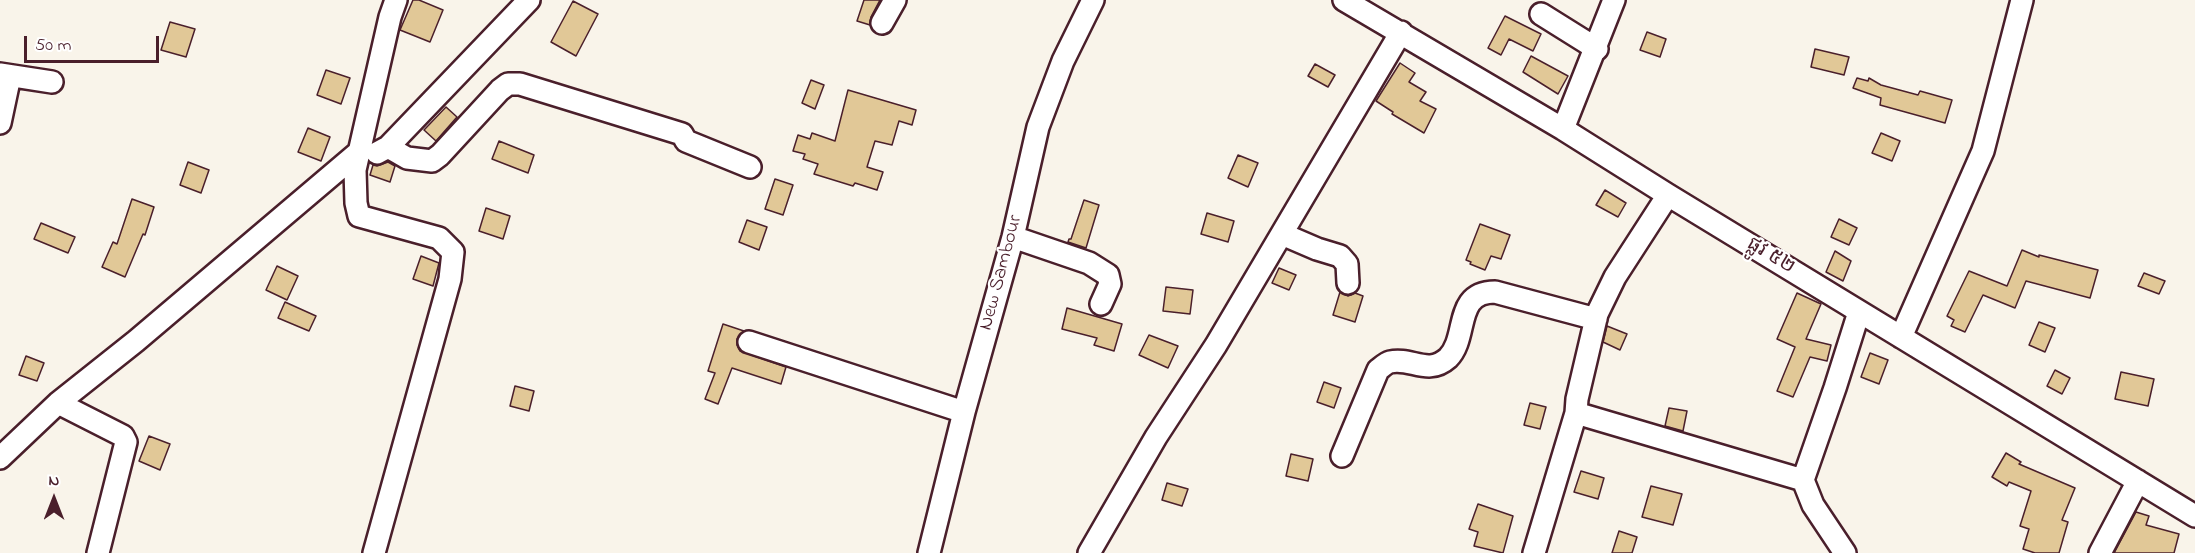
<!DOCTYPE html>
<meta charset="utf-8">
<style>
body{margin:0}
#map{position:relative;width:2195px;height:553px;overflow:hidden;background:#f9f4ea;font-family:"Indie Flower",sans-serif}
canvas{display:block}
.north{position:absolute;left:24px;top:469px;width:60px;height:60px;-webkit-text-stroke:4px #fff;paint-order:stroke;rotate:0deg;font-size:16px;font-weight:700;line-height:24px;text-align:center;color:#4a1f2b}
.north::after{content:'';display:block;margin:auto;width:21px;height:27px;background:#4a1f2b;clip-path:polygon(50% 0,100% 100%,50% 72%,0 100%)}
.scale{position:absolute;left:24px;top:36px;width:135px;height:27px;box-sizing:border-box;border:3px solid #4a1f2b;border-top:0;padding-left:8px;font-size:18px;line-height:21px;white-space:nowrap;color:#4a1f2b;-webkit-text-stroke:4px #fff;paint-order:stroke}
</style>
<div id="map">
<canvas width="2195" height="553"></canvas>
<div class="north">N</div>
<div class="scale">50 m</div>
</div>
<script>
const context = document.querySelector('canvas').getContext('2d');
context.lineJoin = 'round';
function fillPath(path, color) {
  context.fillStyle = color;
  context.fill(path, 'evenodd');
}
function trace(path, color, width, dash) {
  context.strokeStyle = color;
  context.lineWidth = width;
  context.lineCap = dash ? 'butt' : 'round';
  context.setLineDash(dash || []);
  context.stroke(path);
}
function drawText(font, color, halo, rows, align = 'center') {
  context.font = font + ' "Indie Flower","Noto Sans Khmer",sans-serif';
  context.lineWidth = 4.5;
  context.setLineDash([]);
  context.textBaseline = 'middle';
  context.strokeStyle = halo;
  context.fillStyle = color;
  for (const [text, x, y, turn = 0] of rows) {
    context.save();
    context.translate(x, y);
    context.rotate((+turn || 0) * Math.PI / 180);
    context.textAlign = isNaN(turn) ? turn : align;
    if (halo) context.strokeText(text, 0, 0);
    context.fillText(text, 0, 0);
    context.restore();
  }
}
const building = new Path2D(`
 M413,0h6l24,10 -13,32 -30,-12z
 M864,0h16l-9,17 -1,8 -13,-4z
 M573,1l25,13 -22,42 -25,-14z
 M1505,16l36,18 -8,17 -24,-12 -8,16 -13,-7z
 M170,22l25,7 -9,28 -25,-7z
 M1647,32l19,7 -6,18 -20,-7z
 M1815,49l34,8 -5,18 -33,-8z
 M1531,56l37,20 -10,18 -35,-22z
 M1400,63l15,10 -6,9 17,10 -6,9 16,8 -12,24 -32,-19 1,-2 -17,-11z
 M1315,64l20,11 -7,12 -20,-11z
 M326,70l24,8 -9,26 -24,-9z
 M1857,78l11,3 1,-3 12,7 37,10 2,-4 32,9 -7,23 -65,-18 1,-7 -28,-10z
 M811,80l13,5 -9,24 -13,-6z
 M848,90l68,20 -4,15 -13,-4 -7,24 -17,-4 -8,26 16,5 -6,18 -22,-7 -2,3 -39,-12 4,-10 -15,-5 2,-5 -12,-3 5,-16 12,4 2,-6 23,8z
 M446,107l11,10 -21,24 -12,-11z
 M308,128l22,9 -9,24 -23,-9z
 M1881,133l19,8 -8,20 -20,-8z
 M499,141l35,14 -6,18 -36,-14z
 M1238,155l20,8 -10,24 -20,-9z
 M188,162l21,8 -8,23 -21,-8z
 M388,162l7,4 -5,16 -20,-7 3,-10 4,1z
 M775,179l18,6 -10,30 -18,-6z
 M1605,190l21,13 -8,14 -22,-12z
 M132,199l22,8 -9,28 -2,-1 -18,43 -23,-10 11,-25 4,2z
 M1084,200l15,5 -13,43 -18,-6 1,-3h2z
 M486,208l24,8 -7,23 -24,-8z
 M1207,213l27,8 -6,21 -27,-8z
 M1839,219l18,9 -8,17 -18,-8z
 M747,220l20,7 -8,23 -20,-8z
 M41,223l34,14 -7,16 -34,-14z
 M1480,224l30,11 -9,24 -10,-3 -6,14 -15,-6 1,-2 -5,-2z
 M2022,250l17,7v-2l59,15 -8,28 -64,-17 -11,27 -32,-13 -18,37 -14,-6 3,-6 -7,-4 22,-45 38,15z
 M1835,251l16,10 -8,20 -17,-9z
 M421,256l18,7 -6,23 -20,-7z
 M277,266l21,10 -11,24 -21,-10z
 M1279,268l17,7 -7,15 -17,-7z
 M2144,273l21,8 -6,13 -21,-8z
 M1166,287l27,3 -3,24 -27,-3z
 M1340,292l8,4 7,-3 8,3 -8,26 -22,-7z
 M1797,293l24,11 -15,35 25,6 -4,16 -17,-4 -17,40 -16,-6 18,-44 -18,-8z
 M285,302l31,14 -7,15 -31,-13z
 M1067,308l55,16 -8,27 -20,-6 3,-7 -35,-9z
 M2039,322l16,6 -10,24 -16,-7z
 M723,324l21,7 -7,8v6l3,6 46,16 -5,17 -49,-16 -14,36 -13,-5 10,-26 -7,-2z
 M1607,326l20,8 -7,16 -17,-8z
 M1149,335l29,11 -10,22 -29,-13z
 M1870,353l18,7 -9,24 -18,-7z
 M26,356l18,7 -7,18 -18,-6z
 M2055,370l15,8 -8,16 -15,-8z
 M2121,372l33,7 -6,27 -33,-7z
 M1324,382l17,6 -7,20 -17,-6z
 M515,386l19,5 -5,20 -19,-5z
 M1530,403l16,4 -6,22 -16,-4z
 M1669,408l18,3 -4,20 -18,-5z
 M149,436l21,8 -10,26 -21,-9z
 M2006,453l15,9 -2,2 56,24 -13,32 6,2 -9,31h-24l-12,-4 6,-20 -9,-3 11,-35 -22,-9 -2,4 -15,-9z
 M1291,454l22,5 -5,22 -22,-5z
 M1581,471l23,7 -6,21 -24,-7z
 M1167,483l21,6 -6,17 -20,-6z
 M1651,486l31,8 -9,31 -31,-8z
 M1478,504l35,12 -10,37 -29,-7 4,-14 -9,-3z
 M2136,512l13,4 -3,9 33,9 -5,19h-60z
 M1619,531l18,6 -5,16h-20z`);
const minor = new Path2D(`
 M1344,0l219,129 105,66 527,321
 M1541,14l56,35
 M882,23l13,-23
 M0,74l52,8
 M0,123l10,-47
 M1563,129l51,-129
 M388,147l19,11 25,3 8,-6 60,-65 8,-6h12l162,50 4,7 64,26
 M377,153l11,-6 141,-147
 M1282,234l35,15 23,7 7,8 1,19
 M1013,237l76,26 19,12 2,9 -9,20
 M1901,337l82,-186 39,-151
 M749,342l215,70
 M58,403l65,33 3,6 -28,111
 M1576,413l227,67
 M1342,456l36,-86c4,-3 8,-7 12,-8 21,-5 38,14 58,-4 21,-21 5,-66 47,-66l101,27
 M0,458l58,-55 78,-62 224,-190
 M374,553l76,-274 3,-27 -14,-14 -80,-22 -3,-13 -1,-33 35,-153 6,-17
 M929,553l35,-141 49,-175 25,-110 25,-66 30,-61
 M1089,553l67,-116 60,-92 185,-313
 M1534,553l42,-140 1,-14 20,-85 18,-37 53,-82
 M1845,553l-32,-48 -10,-25 32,-92 24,-76
 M2100,553l38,-72`);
const streetNames = [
 ["ផ្លូវ ៥២",1770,257,31],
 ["New Sambour",1002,273,-75]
];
fillPath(building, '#e1c897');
trace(building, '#4a1f2b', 1.5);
trace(minor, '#4a1f2b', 26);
trace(minor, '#fff', 21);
drawText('20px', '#4a1f2b', '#fff', streetNames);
</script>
